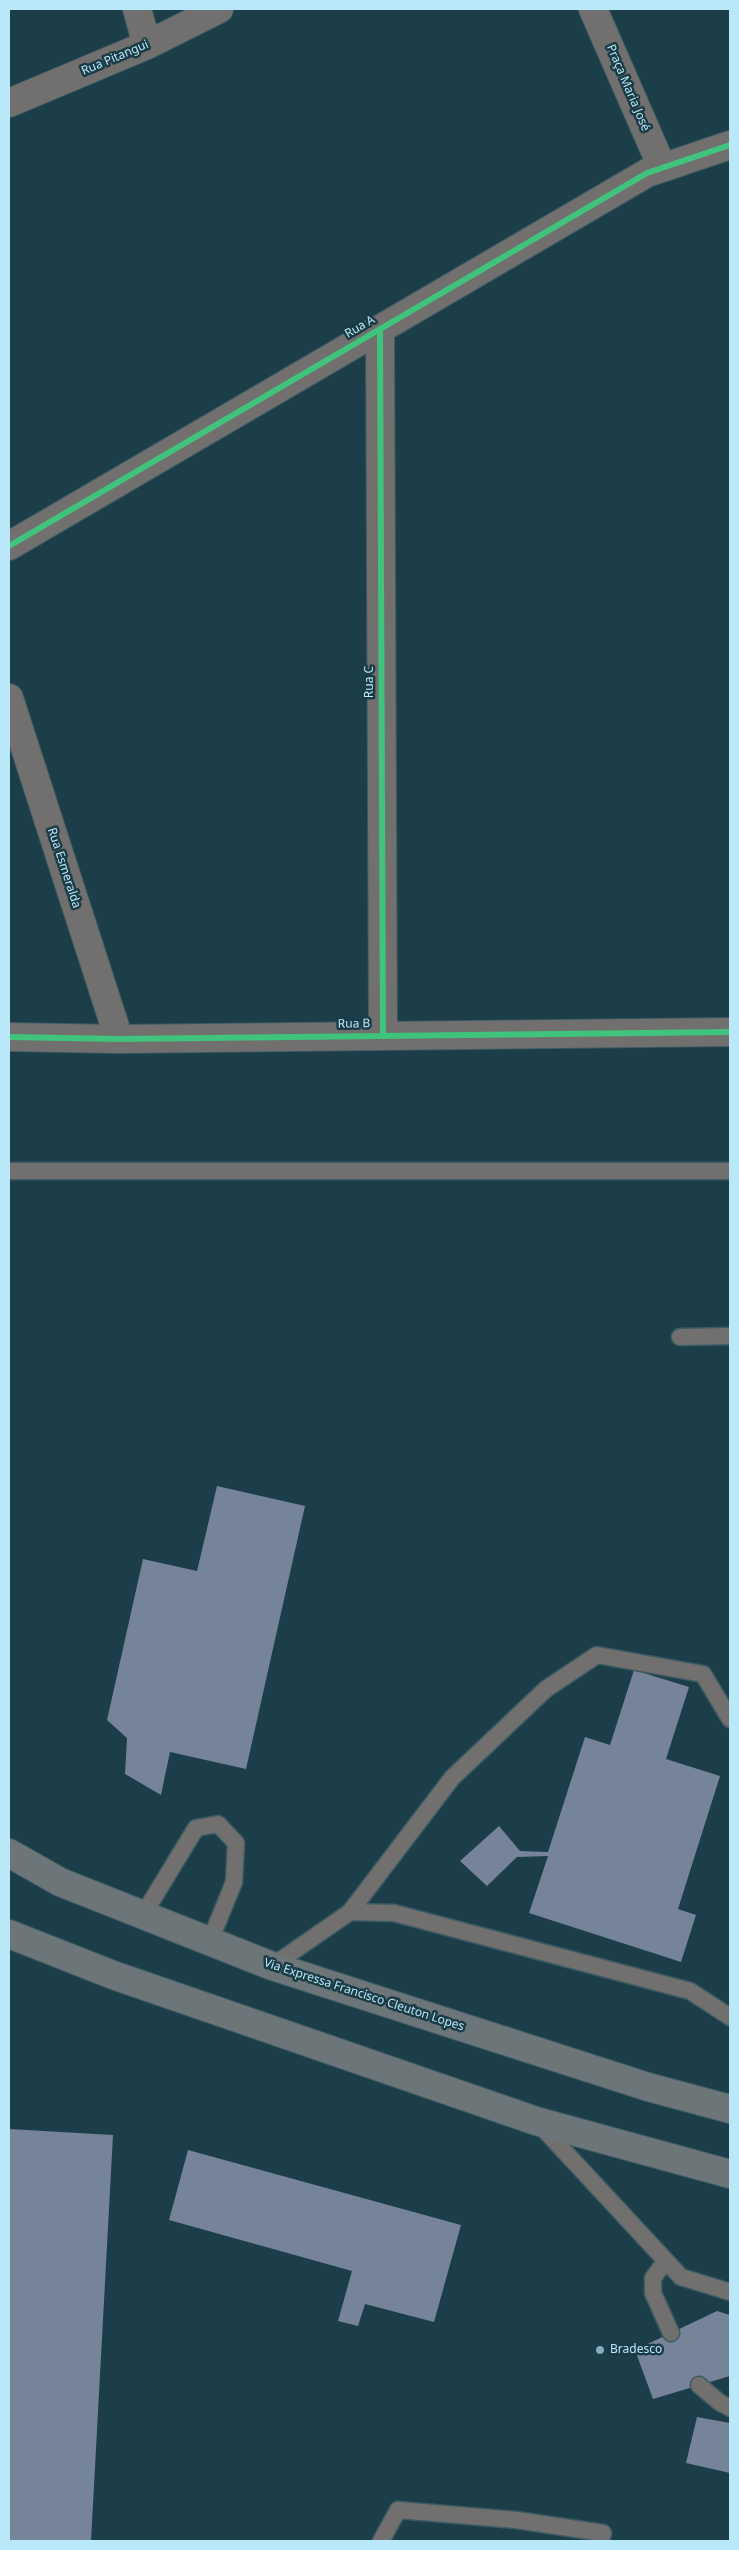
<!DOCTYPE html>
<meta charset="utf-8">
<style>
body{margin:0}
#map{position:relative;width:739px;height:2550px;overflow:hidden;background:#1c3e48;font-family:"Noto Sans",sans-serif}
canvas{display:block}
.frame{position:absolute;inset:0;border:10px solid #b9e8f8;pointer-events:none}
</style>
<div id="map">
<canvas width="739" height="2550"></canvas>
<div class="frame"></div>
</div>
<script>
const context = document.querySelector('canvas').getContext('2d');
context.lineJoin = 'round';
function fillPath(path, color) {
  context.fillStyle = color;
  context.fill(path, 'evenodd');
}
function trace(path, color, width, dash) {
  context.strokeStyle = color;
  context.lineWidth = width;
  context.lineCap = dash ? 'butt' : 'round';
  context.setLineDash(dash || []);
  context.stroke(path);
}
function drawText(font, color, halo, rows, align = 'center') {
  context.font = font + ' "Noto Sans",sans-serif';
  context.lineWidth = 5;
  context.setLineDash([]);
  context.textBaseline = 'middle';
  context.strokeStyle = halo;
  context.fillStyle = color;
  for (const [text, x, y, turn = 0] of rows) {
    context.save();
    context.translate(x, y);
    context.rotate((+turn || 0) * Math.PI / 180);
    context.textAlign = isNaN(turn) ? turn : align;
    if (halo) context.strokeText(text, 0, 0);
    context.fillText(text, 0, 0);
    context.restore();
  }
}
const building = new Path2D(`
 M217,1486l88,20 -59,263 -76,-17 -9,43 -36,-21 2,-36 -20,-18 36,-161 54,12z
 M634,1670l55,17 -23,72 54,17 -42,133 18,6 -15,47 -152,-49 19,-57 -31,1 -30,29 -27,-25 39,-35 21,25 28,1 37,-115 25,8z
 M9,2129l104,6 -22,406h-82z
 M188,2150l273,75 -27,97 -69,-18 -7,22 -20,-5 14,-50 -183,-51z
 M717,2311l13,4v61l-77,23 -18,-49z
 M697,2417l33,6v50l-44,-10z`);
const lane = new Path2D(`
 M9,1171h721
 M680,1337l50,-1
 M350,1912l102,-134 94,-89 51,-34 106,19 27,45
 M143,1915l53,-87 22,-4 18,19 -2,39 -24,59
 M272,1966l78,-54 44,1 296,78 40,26
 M540,2125l141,152 49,15
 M665,2262l-12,16v15l18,40
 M699,2385l20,17 11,6
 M381,2541l17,-31 118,10 87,13 -2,8`);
const street = new Path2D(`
 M137,9l10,36
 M593,9l69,158
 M9,103l138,-58 72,-36
 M380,329l3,706
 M9,546l638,-373 83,-28
 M9,698l110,341
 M9,1037l110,2 611,-7`);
const highway = new Path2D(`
 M9,1853l51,29 212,84 376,121 82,22
 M9,1934l104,41 423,146 194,53`);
const cycleway = new Path2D(`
 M380,329l3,706
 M9,546l638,-373 83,-28
 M9,1037l110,2 611,-7`);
const markers = [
 [600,2350,5,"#82acba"]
];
const streetNames = [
 ["Rua Pitangui",115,58,-23],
 ["Praça Maria José",628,88,67],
 ["Rua A",360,327,-30],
 ["Rua C",370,682,-90],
 ["Rua Esmeralda",64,868,72],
 ["Rua B",354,1024,-1],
 ["Via Expressa Francisco Cleuton Lopes",364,1995,18]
];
const poiNames = [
 ["Bradesco",610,2350]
];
fillPath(building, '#758498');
trace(lane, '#3c5b64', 19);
trace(street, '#3c5b64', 30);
trace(highway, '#3c5b64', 30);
trace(lane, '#72706e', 16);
trace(street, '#72706e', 28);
trace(highway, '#6c7578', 28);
trace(cycleway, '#40c37c', 6);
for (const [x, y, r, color] of markers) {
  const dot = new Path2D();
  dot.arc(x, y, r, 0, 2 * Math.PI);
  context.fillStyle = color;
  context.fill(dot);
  trace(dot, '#1b3c46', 2);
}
drawText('12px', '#b9e8f8', '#1b3c46', streetNames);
drawText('12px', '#b9e8f8', '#1b3c46', poiNames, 'left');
</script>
